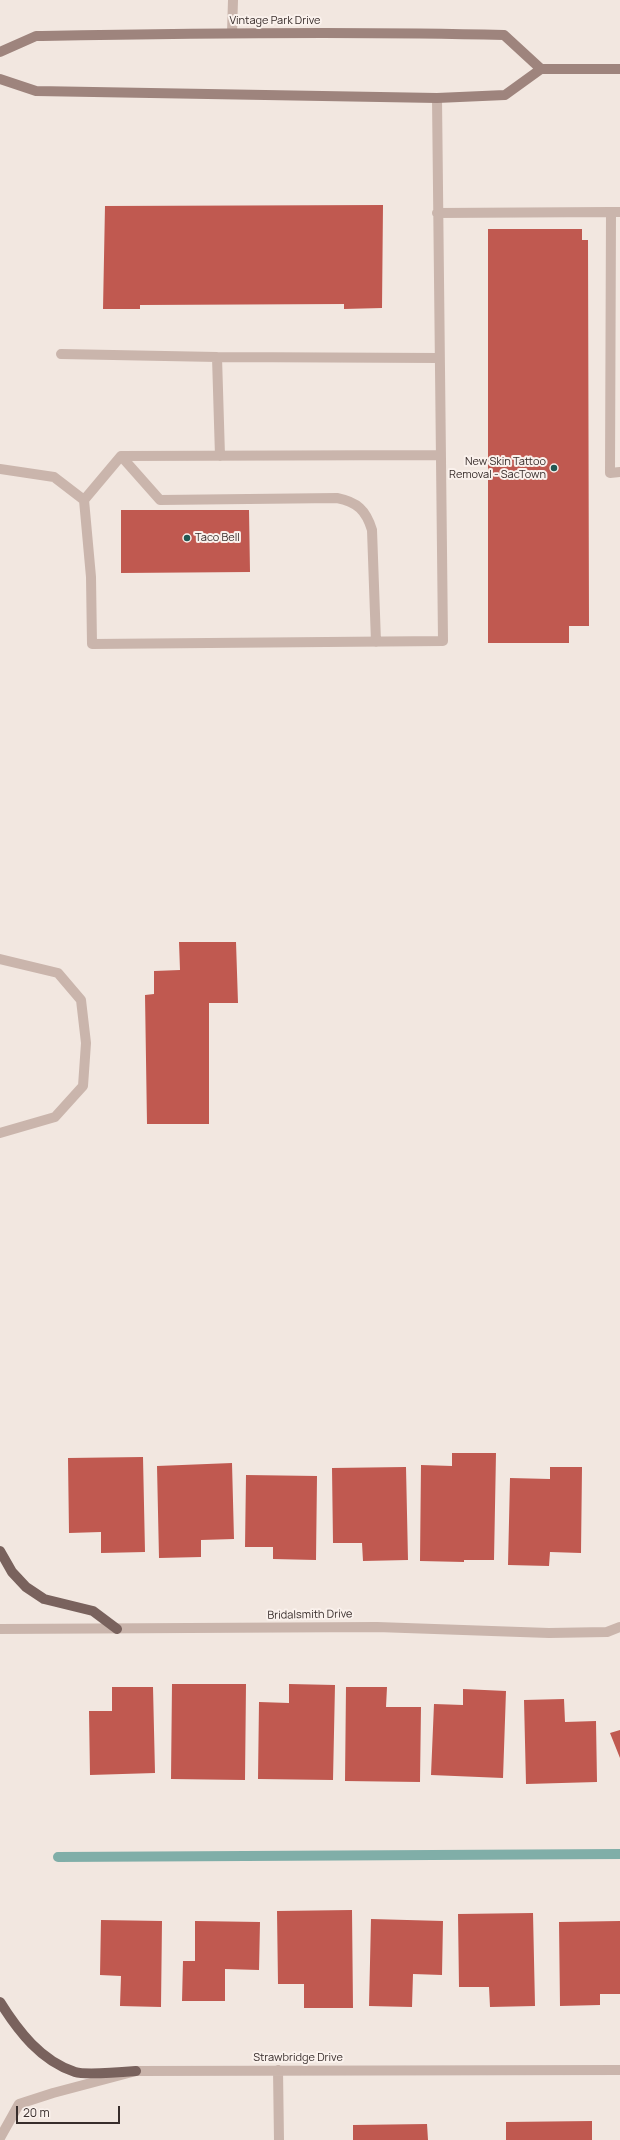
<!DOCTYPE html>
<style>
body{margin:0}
#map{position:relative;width:620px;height:2140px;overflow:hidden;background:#f2e7e0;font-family:Manrope,sans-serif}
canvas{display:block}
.scale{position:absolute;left:16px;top:2106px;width:104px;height:18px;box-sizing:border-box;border:2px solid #382d2b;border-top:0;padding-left:5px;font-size:12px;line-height:14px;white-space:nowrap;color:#382d2b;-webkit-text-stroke:3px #faf1ec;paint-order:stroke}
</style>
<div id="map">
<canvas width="620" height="2140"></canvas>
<div class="scale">20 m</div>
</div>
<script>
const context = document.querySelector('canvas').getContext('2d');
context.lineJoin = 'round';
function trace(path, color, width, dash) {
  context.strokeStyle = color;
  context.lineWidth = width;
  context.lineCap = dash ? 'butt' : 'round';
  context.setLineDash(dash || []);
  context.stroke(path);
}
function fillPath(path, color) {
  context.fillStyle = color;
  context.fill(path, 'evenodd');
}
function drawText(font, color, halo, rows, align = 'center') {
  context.font = font + ' Manrope,sans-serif';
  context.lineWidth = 4;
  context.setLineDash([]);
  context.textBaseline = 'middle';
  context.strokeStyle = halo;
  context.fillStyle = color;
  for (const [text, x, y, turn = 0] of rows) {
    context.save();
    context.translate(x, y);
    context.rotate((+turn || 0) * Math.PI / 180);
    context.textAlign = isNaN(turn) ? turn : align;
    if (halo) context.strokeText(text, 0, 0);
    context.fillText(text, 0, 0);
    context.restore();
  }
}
const stream = new Path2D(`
 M58,1857l562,-3`);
const building = new Path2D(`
 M383,205l-1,103 -38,1v-5l-204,1v4h-37l2,-103z
 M488,229h94v11h6l1,386h-20v17h-81z
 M121,510h128l1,62 -129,1z
 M179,942h57l2,61h-29v121h-62l-2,-129 9,-1v-23l26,-1z
 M452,1453h44l-2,107h-30v2l-44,-1 1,-96 31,1z
 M143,1457l2,95 -44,1v-21l-32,1 -1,-75z
 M232,1463l2,76 -33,1v17l-42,1 -2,-92z
 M406,1467l2,93 -45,1 -1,-18h-29l-1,-75z
 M550,1467h32l-1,86 -31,-1 -1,14 -41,-1 2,-87 40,1z
 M246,1475l71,1 -1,84 -43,-1v-12h-28z
 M172,1684h74l-1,96 -74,-1z
 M289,1684l46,1 -2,95 -75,-1 1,-77 30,1z
 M112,1687h41l2,86 -65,2 -1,-64h23z
 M346,1687h41l-1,20h35l-1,75 -75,-1z
 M463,1689l43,2 -3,87 -72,-3 3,-71 29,1z
 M564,1699l1,23 31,-1 1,61 -71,2 -2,-84z
 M620,1730v28l-10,-25z
 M352,1910l1,98h-49v-24h-26l-1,-73z
 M533,1913l2,93 -45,1 -1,-20h-30l-1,-73z
 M371,1919l72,2 -1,54 -29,-1 -1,33 -43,-1z
 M101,1920l61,1 -1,86 -41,-1 1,-30 -21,-1z
 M195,1921l65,1 -1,48 -34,-1v32h-43l1,-40h12z
 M620,1921v73h-20v11l-40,1 -1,-84z
 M592,2121v19h-86v-18z
 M427,2124l1,16h-75v-15z`);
const lane = new Path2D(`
 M232,33l1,-33
 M620,212h-9l-1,261 10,-1
 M437,213l174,-1
 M61,354l156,3
 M121,456l39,44 177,-2c20,4 29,12 35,32l4,112
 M220,456l-3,-99 222,1
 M0,469l54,8 30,23 7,77 1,67 351,-3 -6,-543
 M84,500l37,-44 320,-1
 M0,959l58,14 23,27 5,43 -3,43 -28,31 -55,16`);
const street = new Path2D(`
 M0,1629l377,-2 172,6 58,-1 13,-5
 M278,2070l1,70
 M0,2138l19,-34 34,-11 83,-22 484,-1`);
const secondary = new Path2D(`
 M0,52l36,-16h6c154,-3 308,-5 462,-1l37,34
 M0,79l36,12 401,7 68,-3 36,-26h79`);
const primary = new Path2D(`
 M0,1551l12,21 14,15 18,12 49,12 24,18
 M0,2002c18,29 41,59 75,70 10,3 49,0 61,-1`);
const markers = [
 [554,468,4,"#225853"],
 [187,538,4,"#225853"]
];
const streetNames = [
 ["Vintage Park Drive",275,21],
 ["Bridalsmith Drive",310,1615,-1],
 ["Strawbridge Drive",298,2058]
];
const poiNames = [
 ["New Skin Tattoo",546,462],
 ["Removal - SacTown",546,475],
 ["Taco Bell",195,538,"left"]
];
trace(stream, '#80aea8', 10);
fillPath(building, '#c05950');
trace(lane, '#cab5ac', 10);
trace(street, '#cab5ac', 10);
trace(secondary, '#9e847d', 10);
trace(primary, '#79625d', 10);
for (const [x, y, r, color] of markers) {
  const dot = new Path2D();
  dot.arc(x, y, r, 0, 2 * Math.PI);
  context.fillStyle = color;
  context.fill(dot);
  trace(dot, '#faf1ec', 1.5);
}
drawText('11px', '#382d2b', '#faf1ec', streetNames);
drawText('11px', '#382d2b', '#faf1ec', poiNames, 'right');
</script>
